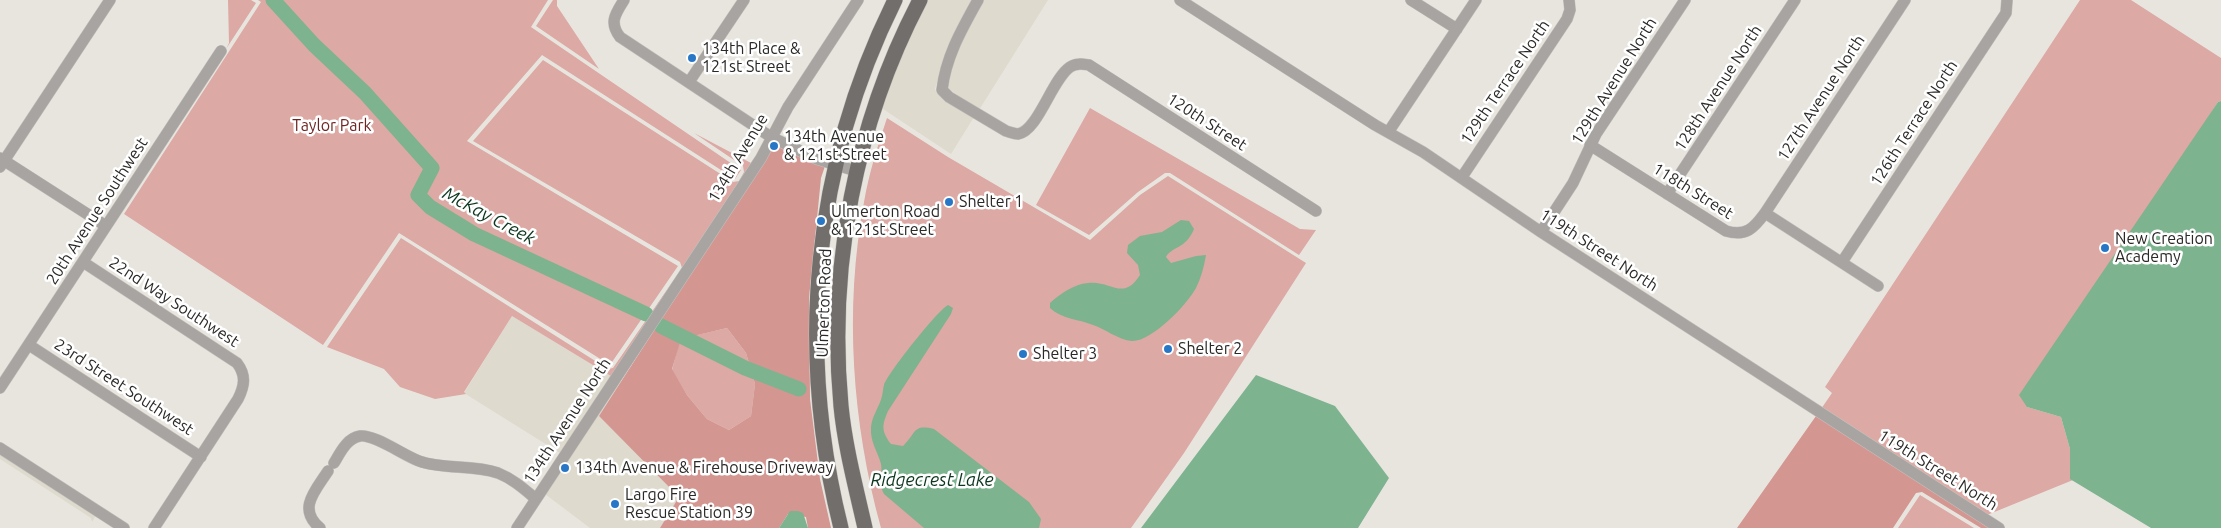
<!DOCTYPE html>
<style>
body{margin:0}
canvas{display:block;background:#e8e5df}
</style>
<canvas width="2221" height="528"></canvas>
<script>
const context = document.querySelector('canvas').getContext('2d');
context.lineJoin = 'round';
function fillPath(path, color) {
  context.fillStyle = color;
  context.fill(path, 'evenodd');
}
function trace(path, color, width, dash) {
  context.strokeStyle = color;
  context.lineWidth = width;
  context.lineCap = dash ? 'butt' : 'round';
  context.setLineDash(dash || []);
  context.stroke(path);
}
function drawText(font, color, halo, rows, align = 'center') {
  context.font = font + ' Ubuntu,sans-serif';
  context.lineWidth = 5;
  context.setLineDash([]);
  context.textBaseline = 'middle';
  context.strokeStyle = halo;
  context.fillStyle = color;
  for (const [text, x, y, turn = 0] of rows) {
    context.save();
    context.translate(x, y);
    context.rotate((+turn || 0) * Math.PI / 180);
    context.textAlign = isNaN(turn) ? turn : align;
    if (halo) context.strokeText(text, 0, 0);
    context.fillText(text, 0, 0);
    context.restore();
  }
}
const built = new Path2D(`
 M926,0h46l-25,49 -12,40 2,4 37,24 -23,37 -71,-47z
 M983,0h65l-69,110 -32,-22 9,-35z
 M512,316l99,60 -51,77 -96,-60z
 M619,381l2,1 -22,34 81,81 -20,31h-70l-45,-34z
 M0,453l96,62 -4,7 -1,-4 -91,-59z`);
const green = new Path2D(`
 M228,0h23l5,3 -30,46 3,-6z
 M258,0h290l-17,27 210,143 -6,9 -193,-124 -75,86 211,125 -68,99 -211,-132 -76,112 -199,-131 137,-212z
 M553,0h4v6l42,63 -63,-43z
 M2080,0h51l90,58v43l-3,1 -191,305 34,10 9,32v29l3,2 -86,35 -166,-106 11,-16 -7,-6z
 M543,60l190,122 6,-1 5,-9 -1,-6 -49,-33 57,30 -140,213 -99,-60 -48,76 2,2 -31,5 -35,-12 -16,-18 -57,-22 74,-109 207,131 5,-1 69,-100 -2,-6 -207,-121z
 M1090,108l210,121 16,1 -17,25 -129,-82h-5l-27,19 -49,43 -53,-30z
 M887,118l61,39 142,83 50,-45 28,-19 138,87 -122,190 -53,75h-250c-29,-106 -37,-218 -17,-326 5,-29 14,-57 23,-84z
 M727,328l19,25 9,31 -4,32 -22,14 -22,-11 -20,-24 -15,-25 8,-31z
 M1920,495l54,33h-76z`);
const forest = new Path2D(`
 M774,143l51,23 -4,12 -12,120 1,101 10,80 11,49h-23l-2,-11 -18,-3 -9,14h-119l19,-31 -80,-81zM727,328l19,25 9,31 -4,32 -22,14 -22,-11 -20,-24 -15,-26 9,-30z
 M1816,416l175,112h-10l-59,-36 -6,1 -23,35h-156z`);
const water = new Path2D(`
 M2221,101v427h-70l-81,-49v-30l-9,-32 -34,-10 -8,-12 199,-293z
 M1181,220l8,1 5,8c-9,21 -22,17 -28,28l5,6 25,-7 10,-1c-2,12 -5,23 -10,33 -9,17 -45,54 -64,53 -13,-1 -27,-12 -39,-16 -15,-6 -31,-6 -43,-17v-5c10,-9 24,-19 38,-20 23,-3 35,19 52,-8l-2,-10 -11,-12 1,-8 12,-9 22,-4z
 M948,305l5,3 -2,6 -63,97c-6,14 -7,20 3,33l12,2c14,-13 9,-22 31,-17l95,73 12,17 -2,9h-115l-40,-34c-7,-14 -1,-18 -3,-30 -3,-12 -11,-22 -10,-36 0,-11 9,-22 11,-32 1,-4 1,-8 2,-11 4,-12 53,-74 64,-80z
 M1256,375l79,31 54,72 -31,50h-217z
 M790,511h8l5,2 5,15h-29z`);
const river = new Path2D(`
 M273,0l41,45 51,48 67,75 -14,27 12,12 44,27 172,80
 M661,326l84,42 54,21`);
const minor = new Path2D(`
 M624,0c-9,14 -15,23 -4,37l151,100 46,22 39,12
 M978,0c-16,29 -32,56 -36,90l7,7 57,34c4,1 8,3 12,3 20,-3 34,-55 52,-67 6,-4 12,-3 19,-2l227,146
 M1180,0l195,125 48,27 118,80 458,296
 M1411,0l46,29
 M689,82l55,-82
 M1389,131l87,-131
 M1590,145l136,86c20,6 28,-3 39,-18l113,73
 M0,158l106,68
 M0,167l110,-167
 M1462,177l105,-158 3,-9 -1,-10
 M1667,194l128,-194
 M1765,213l140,-213
 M1541,232l32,-49 23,-49 89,-134
 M83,262l154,101c9,12 8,22 1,36l-84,129
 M1842,262l164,-249 1,-13
 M29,345l172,112
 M0,388l221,-337
 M0,448l124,80
 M334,463c6,-10 13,-25 26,-27 14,-2 43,19 59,25 25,9 53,3 79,12 15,6 26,16 38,26
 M320,528c-23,-19 -5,-37 8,-57
 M517,528l244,-370 27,-51 70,-107`);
const major = new Path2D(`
 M841,528c-45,-179 -28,-363 54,-528
 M865,528c-9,-40 -20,-81 -24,-122 -13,-139 14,-282 79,-406`);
const markers = [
 [692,58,5,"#2777c6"],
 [774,146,5,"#2777c6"],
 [949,202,5,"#2777c6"],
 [821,221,5,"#2777c6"],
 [2105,248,5,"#2777c6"],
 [1168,349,5,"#2777c6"],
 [1023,354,5,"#2777c6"],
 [565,468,5,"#2777c6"],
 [615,504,5,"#2777c6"]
];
const poiNames = [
 ["134th Place &",702,49],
 ["121st Street",702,67],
 ["134th Avenue",784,137],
 ["& 121st Street",784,155],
 ["Shelter 1",959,202],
 ["Ulmerton Road",831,212],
 ["& 121st Street",831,230],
 ["New Creation",2115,239],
 ["Academy",2115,257],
 ["Shelter 2",1178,349],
 ["Shelter 3",1033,354],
 ["134th Avenue & Firehouse Driveway",575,468],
 ["Largo Fire",625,495],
 ["Rescue Station 39",625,513]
];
const streetNames = [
 ["129th Avenue North",1614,81,-58],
 ["129th Terrace North",1505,82,-56],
 ["128th Avenue North",1718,88,-57],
 ["127th Avenue North",1821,98,-57],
 ["120th Street",1207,122,33],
 ["126th Terrace North",1914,123,-57],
 ["134th Avenue",738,158,-59],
 ["118th Street",1693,191,32],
 ["20th Avenue Southwest",97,211,-57],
 ["119th Street North",1599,250,33],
 ["22nd Way Southwest",174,302,33],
 ["Ulmerton Road",824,303,-88],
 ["23rd Street Southwest",124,387,33],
 ["134th Avenue North",567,421,-57],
 ["119th Street North",1938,470,32]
];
const parkNames = [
 ["Taylor Park",332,126]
];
const waterNames = [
 ["McKay Creek",489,216,28],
 ["Ridgecrest Lake",932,480]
];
fillPath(built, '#dedacd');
fillPath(green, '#dca9a4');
fillPath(forest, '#d49691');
fillPath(water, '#7eb38f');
trace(river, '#7eb38f', 15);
trace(minor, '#c6c3be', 12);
trace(major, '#c6c3be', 16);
trace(minor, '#a7a4a2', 11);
trace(major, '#726e6b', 15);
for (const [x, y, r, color] of markers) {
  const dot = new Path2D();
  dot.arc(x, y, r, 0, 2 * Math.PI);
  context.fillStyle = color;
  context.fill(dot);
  trace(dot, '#fff', 2);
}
drawText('16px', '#2a2927', '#fff', poiNames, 'left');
drawText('16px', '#2a2927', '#fff', streetNames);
drawText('16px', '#6e2423', '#fff', parkNames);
drawText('italic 18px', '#0c361e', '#fff', waterNames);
</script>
